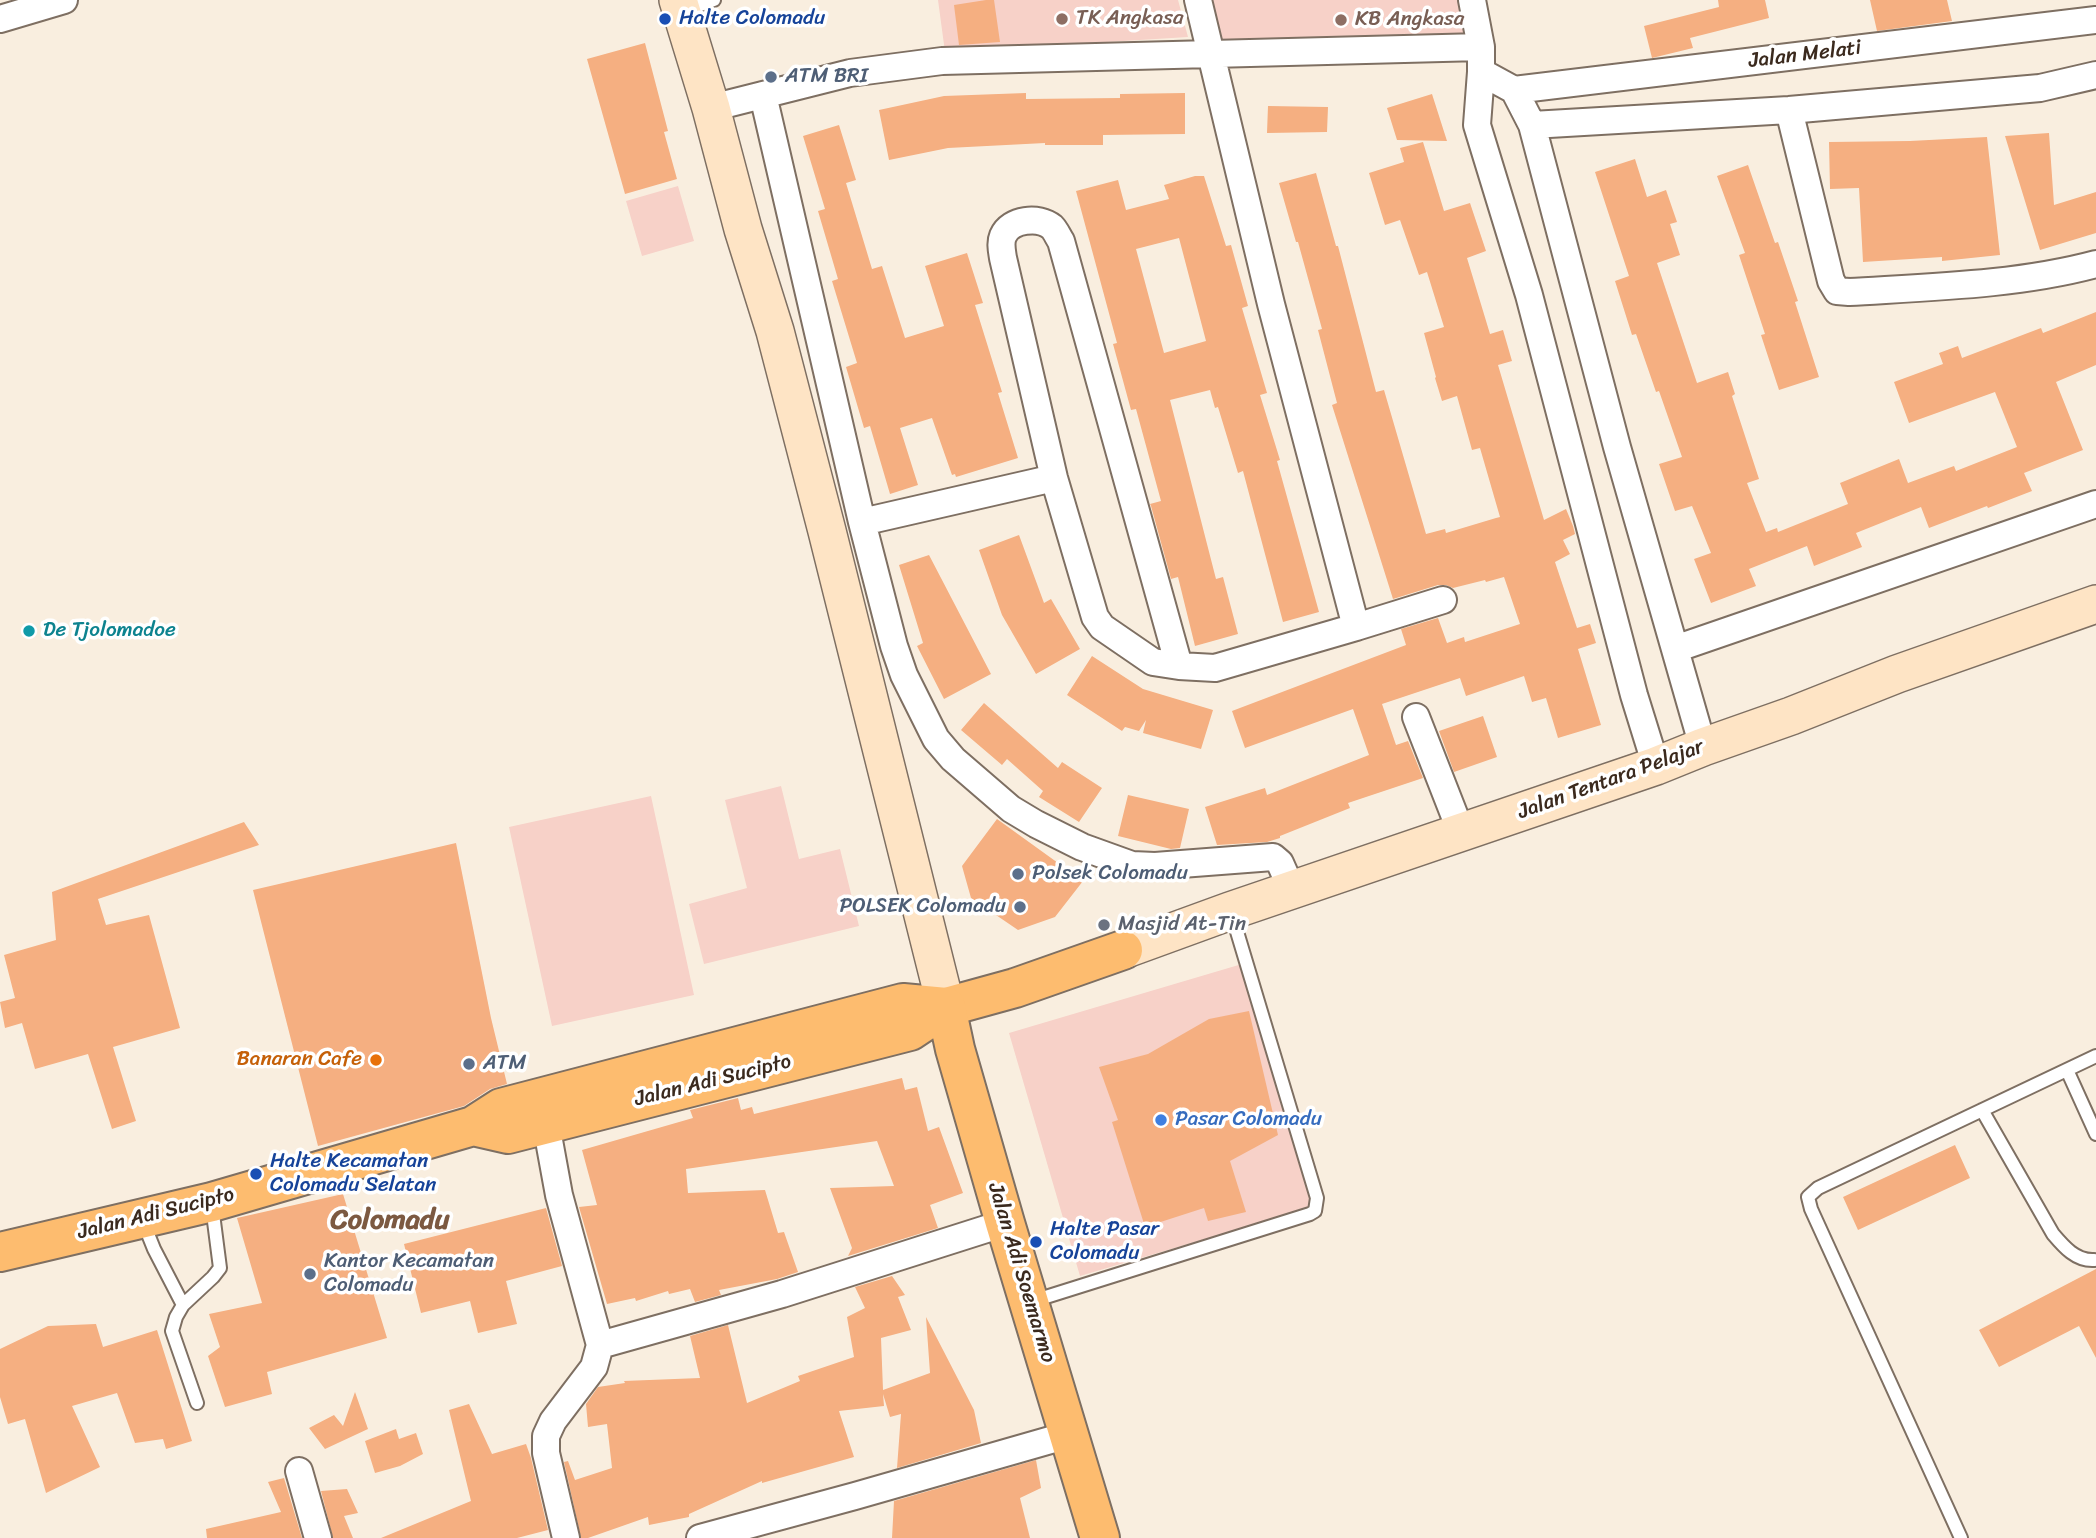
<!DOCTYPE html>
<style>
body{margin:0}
canvas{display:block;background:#f9eedf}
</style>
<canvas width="2096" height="1538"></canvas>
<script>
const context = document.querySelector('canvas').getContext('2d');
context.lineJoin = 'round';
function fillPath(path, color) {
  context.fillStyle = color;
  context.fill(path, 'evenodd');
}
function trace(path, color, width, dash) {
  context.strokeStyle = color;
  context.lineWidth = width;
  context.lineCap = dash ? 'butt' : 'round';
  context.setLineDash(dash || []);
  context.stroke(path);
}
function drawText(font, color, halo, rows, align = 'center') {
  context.font = font + ' Sriracha,sans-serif';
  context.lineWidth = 7;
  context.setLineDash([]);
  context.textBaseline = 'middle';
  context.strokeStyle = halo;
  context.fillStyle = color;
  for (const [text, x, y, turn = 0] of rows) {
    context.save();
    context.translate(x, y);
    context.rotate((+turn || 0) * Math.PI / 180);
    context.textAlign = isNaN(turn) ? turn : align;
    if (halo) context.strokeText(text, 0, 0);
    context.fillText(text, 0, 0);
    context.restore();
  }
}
const built = new Path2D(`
 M938,0h240l10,37 -243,15z
 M1206,0h260l9,39 -256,8z
 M678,186l16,55 -52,15 -16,-55z
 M781,786l18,73 41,-10 19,77 -155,38 -15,-60 58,-16 -22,-88z
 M651,796l43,199 -142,31 -43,-199z
 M1242,964l71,243 -233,69 -71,-243z`);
const building = new Path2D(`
 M986,0h8l6,42 -41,3 -5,-40z
 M1718,0h47l4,18 -79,20 3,10 -41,10 -8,-32 75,-19z
 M1870,0h77l5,21 -75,10z
 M645,43l23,88 -4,1 13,47 -52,15 -38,-135z
 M1026,93v6l94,-1v-4l65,-1v41l-82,1v10h-58v-2l-97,5 -59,12 -10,-50 65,-14z
 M1432,94l15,47 -50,-1 -10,-32z
 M1268,106l60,1 -1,25 -60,1z
 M839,125l17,55 -10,3 26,86 10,-3 23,72 39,-12 -19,-60 42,-13 16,50 -8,2 27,87 -4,1 20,65 -62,19 -1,-3 -3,1 -20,-57 -32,10 18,57 -28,9 -20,-68 -6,2 -18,-61 11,-4 -25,-82 6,-2 -20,-68 7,-2 -22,-73z
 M2049,133l5,72 42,-13v41l-56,17 -35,-114z
 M1987,137l13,118 -58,6v-4l-79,5 -4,-74 -29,1 -1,-47 81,-1z
 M1423,142l21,69 26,-8 16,48 -19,7 23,76 13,-4 9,31 -14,4 46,155 22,-11 7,17 2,8 -12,6 7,14 -15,8 22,66 13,-4 6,19 -18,6 23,76 -43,13 -12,-40 -14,4 -8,-26 -58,20 -6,-18 -78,26 14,41 12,-4 15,37 -75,25 2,5 -70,28v2l-13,4 -50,3 -12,-38 60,-19 2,7 102,-40 -16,-46 -108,39 -13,-37 174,-66 -5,-16 37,-11 9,25 17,-6 1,5 55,-18 -16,-47 -18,5 -1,-2 -32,8 -7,-3h-8l-45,14 -61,-194 5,-2 -19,-73 4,-1 -24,-87h-2l-17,-59 37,-10 20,73h2l38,146 8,-2 42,144 19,-5 1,4 50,-15 4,-1 -20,-69 -8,2 -15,-54 -15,5 -7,-23 1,-1 -12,-44 20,-6 -17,-55 -8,3 -19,-55 -15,5 -16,-52 35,-11 -4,-14z
 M1635,159l12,38 19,-7 11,32 -7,2 10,31 -23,8 40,120 31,-11 7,22 -3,2 27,83 -12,4 19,49 11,-4 1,4 70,-28 -8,-21 59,-24 9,24 46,-17 2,5 61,-24 -22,-55 -86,31 -15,-41 49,-18 -4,-11 19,-7 4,12 79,-30 2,5 53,-21v53l-40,17 27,68 -59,23 8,18 -44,17 -1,-2 -58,22 -8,-21 -65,26 6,14 -48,19 -7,-20 -58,23 7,17 -45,17 -17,-44 17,-6 -19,-47 -17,5 -16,-47 23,-7 -23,-66 -3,1 -20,-58 -4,1 -17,-54 14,-5 -34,-104z
 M1748,165l27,78 3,-1 20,59 -3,1 24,75 -40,13 -18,-55 4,-1 -26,-79 6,-2 -28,-77z
 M1195,176h9l22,70 5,-1 17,61 -6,2 25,85 -7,2 20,65 -3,1 42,151 -36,10 -40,-151 -5,2 -20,-66 -3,1 -5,-18 -40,10 46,179 7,-2 15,57 -43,12 -17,-69 -7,2 -20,-73 -1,-2 11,-3 -25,-92 -5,1 -18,-66 4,-1 -41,-152 42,-11 8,30 43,-11 -5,-14zM1179,238l27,103 -42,12 -28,-104z
 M1019,535l25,68 7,-4 29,50 -44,25 -34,-59 -23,-65z
 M929,555l62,119 -47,25 -27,-53 6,-3 -24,-78z
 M1092,656l51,33 70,21 -12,39 -58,-16 3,-13 -7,11 -14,-4 -3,4 -55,-36z
 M984,703l74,65 4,-6 40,26 -23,34 -40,-25 4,-6 -36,-32 -5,6 -41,-35z
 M1483,716l14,41 -43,15 -15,-41z
 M1128,795l61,14 -9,39 -9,1 -53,-13z
 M997,819l86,62 -28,36 -37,13 -47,-32 -9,-32z
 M244,822l15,23 -161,54 8,26 43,-10 31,113 -67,19 23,74 -24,8 -24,-75 -53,15 -13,-46 -17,5 -5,-26 15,-4 -11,-43 52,-15 -4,-48z
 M456,843l35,175 16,66 -17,5 -26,17 -146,40 -65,-256z
 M1249,1011l29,124 -48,26 16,51 -38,9 -4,-13 -59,19 -33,-105 6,-2 -19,-53 49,-13 61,-35z
 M902,1078l3,12 12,-3 11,44 11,-4 24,66 -33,12 8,23 -90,28 4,-8 -22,-60 64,-2 -17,-45 -191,28 2,24 77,-3 13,43 6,-1 14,40 -21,7 -58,11 2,5 -26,7 -5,-13 -21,5 -1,-3 -32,10 -1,-3 -28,6 -28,-97 18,-2 -15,-55 111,-32 -3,-8 48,-12 3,12 11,-3 2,7z
 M1955,1145l15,33 -112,52 -15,-33z
 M343,1194l44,144 -120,34 5,22 -47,13 -17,-51 12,-9 -11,-33 53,-11 -25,-85z
 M546,1208l16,58 -56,15 11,43 -39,9 -8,-32 -49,12 -17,-69z
 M2096,1269v89l-17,-32 -80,41 -20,-37z
 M892,1276l13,19 -7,2 13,33 -30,8 2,52 47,-17 -4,-56 48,93 7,33 -84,25 4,-54 -11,3 -7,-23 1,12 -45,5 15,46 -92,26v-2l-73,33v3l-40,8 -1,-8 -60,21h-7l-17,-76 4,-1 7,19 37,-12 -5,-44 -19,3 -2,-23 12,-17 27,-4 -1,-2 76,-3 -10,-42 38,-11 19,78 53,-22 -2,-5 56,-19 -7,-40 18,-9 -10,-21z
 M96,1324l7,23 54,-17 35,111 -26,8 -3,-10 -28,4 -18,-50 -45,13 28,61 -54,26 -21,-74 -17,5 -8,-27v-48l48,-23z
 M355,1392l13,37 -43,20 -16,-21 25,-13 9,11z
 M469,1404l23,50 34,-10 5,14 17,72 -31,8h-136l90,-37 -22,-91z
 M396,1429l3,10 17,-6 7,21 -23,12 -25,7 -10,-32z
 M1036,1460l5,28 -21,10 10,40h-138l2,-37z
 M284,1478l18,60h-95l-1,-9 75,-17 -13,-30z
 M347,1489l11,24 -14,3 9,22h-20l-12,-47z`);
const service = new Path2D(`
 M685,11l29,-11
 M2067,1070l29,64
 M1982,1110l71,124c11,13 23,27 41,26
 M144,1224l10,25 29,56
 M1033,1301l277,-87 5,-3 2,-13 -85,-283
 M197,1403l-25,-72 4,-14 7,-12 30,-28 7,-9 -8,-62
 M1961,1538l-150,-329 -3,-12 10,-9 278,-132`);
const minor = new Path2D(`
 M1472,0l9,47v25l-4,53 52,170 105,400 22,71
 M0,19l64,-19
 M1481,72l33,18 18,35 85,322 86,300
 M1514,90l582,-70
 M763,95l99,427 32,124 10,29 32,64 17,20 58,50 25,15 46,23 50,18 23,1 118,-9 7,6 12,27
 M711,108l139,-35 92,-12 539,-14
 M1789,110l42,171 6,10 12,1c81,-5 169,-7 247,-28
 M1532,125l257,-15 251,-22 56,-13
 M862,522l192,-44
 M1356,627l87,-27
 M1675,649l421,-145
 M1179,666l-118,-425c-3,-4 -5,-10 -9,-14 -13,-11 -42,-8 -49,9 -3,7 -1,15 0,22l51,220 41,139 7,10 51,35 26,4 36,2 141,-41 -85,-323 -73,-304
 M1416,717l45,115
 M546,1124l13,71 41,150 -6,22 -41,54 -7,15v17l20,85
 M600,1345l182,-51 223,-71
 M299,1471l19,67
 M700,1538l155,-42 213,-61`);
const secondary = new Path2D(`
 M678,0l33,108 32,121 32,102 52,200 119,476
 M1123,950l107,-39 426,-145 47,-19 88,-31 106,-42 199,-70`);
const primary = new Path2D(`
 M946,1007l69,-19 108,-38`);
const trunk = new Path2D(`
 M946,1007l9,42 50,174 95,315
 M473,1126l35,8 402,-103 36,-24
 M0,1252l212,-50 261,-76 28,-18 402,-105 43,4`);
const markers = [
 [665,19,7,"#1a4fb4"],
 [1062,19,7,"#8d6e63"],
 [1341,20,7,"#8d6e63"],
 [771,77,7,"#5c6f8a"],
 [29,631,7,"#0f9aa8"],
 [1018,874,7,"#5c6f8a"],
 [1020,907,7,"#5c6f8a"],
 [1104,925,7,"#6b7280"],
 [376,1060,7,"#e8710a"],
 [469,1064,7,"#5c6f8a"],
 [1161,1120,7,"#3f7fe0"],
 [256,1174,7,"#1a4fb4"],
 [1036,1242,7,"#1a4fb4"],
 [310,1274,7,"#5c6f8a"]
];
const transitNames = [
 ["Halte Colomadu",679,19],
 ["Halte Kecamatan",270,1162],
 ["Colomadu Selatan",270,1186],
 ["Halte Pasar",1050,1230],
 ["Colomadu",1050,1254]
];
const educationNames = [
 ["TK Angkasa",1076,19],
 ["KB Angkasa",1355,20]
];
const streetNames = [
 ["Jalan Melati",1805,55,-7],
 ["Jalan Tentara Pelajar",1611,780,-20],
 ["Jalan Adi Sucipto",713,1081,-14],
 ["Jalan Adi Sucipto",156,1214,-14],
 ["Jalan Adi Soemarmo",1021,1273,73]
];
const serviceNames = [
 ["ATM BRI",785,77],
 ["Polsek Colomadu",1032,874],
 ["POLSEK Colomadu",1006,907,"right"],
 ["ATM",483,1064],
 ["Kantor Kecamatan",324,1262],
 ["Colomadu",324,1286]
];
const cultureNames = [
 ["De Tjolomadoe",43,631]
];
const worshipNames = [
 ["Masjid At-Tin",1118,925]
];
const foodNames = [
 ["Banaran Cafe",362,1060]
];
const shopNames = [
 ["Pasar Colomadu",1175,1120]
];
const districtNames = [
 ["Colomadu",390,1221]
];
fillPath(built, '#f7d1c8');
fillPath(building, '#f5af81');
trace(service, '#7e6f62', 16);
trace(minor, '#7e6f62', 30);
trace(secondary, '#7e6f62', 40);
trace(primary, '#7e6f62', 42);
trace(trunk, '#7e6f62', 42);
trace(service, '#fff', 12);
trace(minor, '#fff', 26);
trace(secondary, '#fee4c5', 37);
trace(primary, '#fdbc6f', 38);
trace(trunk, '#fdbc6f', 38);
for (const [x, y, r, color] of markers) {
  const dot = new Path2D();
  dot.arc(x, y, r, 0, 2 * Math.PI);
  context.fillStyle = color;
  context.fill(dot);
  trace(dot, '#fff', 2.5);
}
drawText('21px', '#164399', '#fff', transitNames, 'left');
drawText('21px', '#785e54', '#fff', educationNames, 'left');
drawText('21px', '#3b2a1e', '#fff', streetNames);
drawText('21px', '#4e5e75', '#fff', serviceNames, 'left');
drawText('21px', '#0d838f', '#fff', cultureNames, 'left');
drawText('21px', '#5b616d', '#fff', worshipNames, 'left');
drawText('21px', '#c56008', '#fff', foodNames, 'right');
drawText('21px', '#366cbe', '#fff', shopNames, 'left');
drawText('bold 28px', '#7c5941', '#fff', districtNames);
</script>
